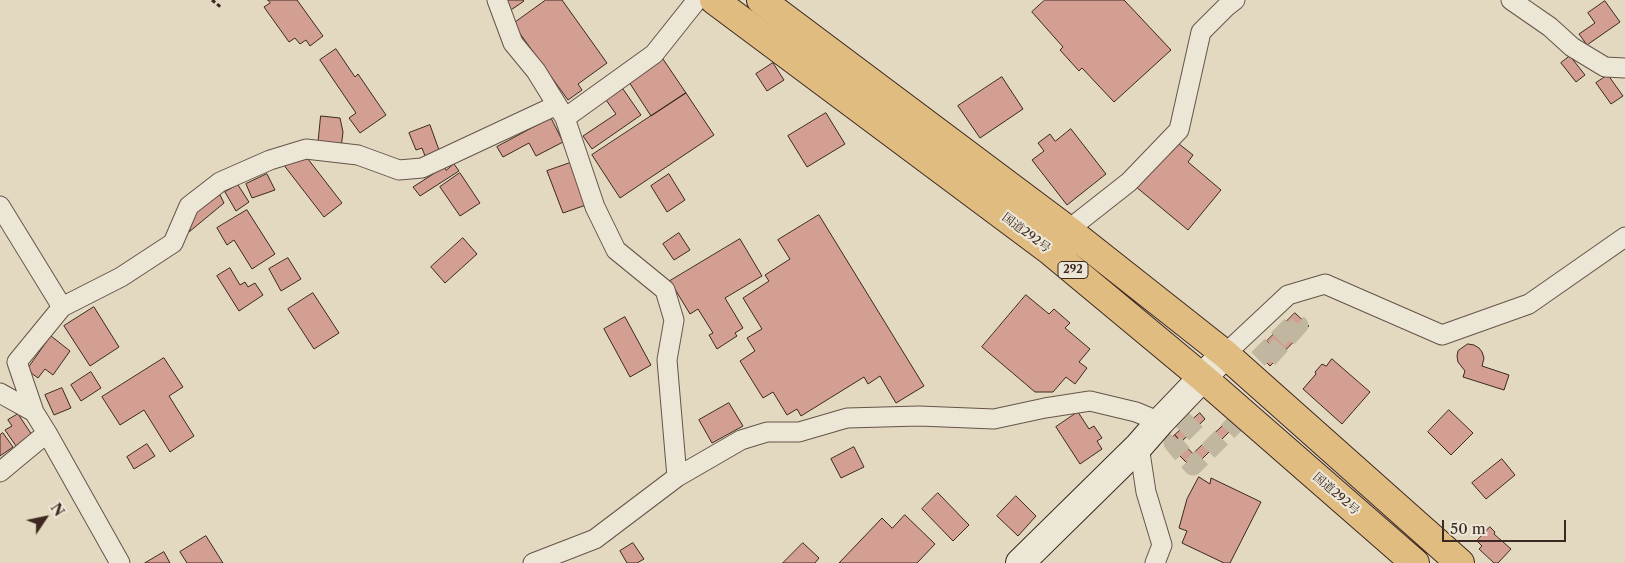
<!DOCTYPE html>
<meta charset="utf-8">
<style>
body{margin:0}
#map{position:relative;width:1625px;height:563px;overflow:hidden;background:#e2d9c0;font-family:"Libre Caslon Text",serif}
canvas{display:block}
.north{position:absolute;left:20px;top:493px;width:50px;height:50px;-webkit-text-stroke:4px #ece6d6;paint-order:stroke;rotate:56deg;font-size:14px;font-weight:700;line-height:20px;text-align:center;color:#3c2820}
.north::after{content:'';display:block;margin:auto;width:18px;height:22px;background:#3c2820;clip-path:polygon(50% 0,100% 100%,50% 72%,0 100%)}
.scale{position:absolute;left:1442px;top:520px;width:124px;height:22px;box-sizing:border-box;border:2px solid #3c2820;border-top:0;padding-left:6px;font-size:15px;line-height:18px;white-space:nowrap;color:#3c2820;-webkit-text-stroke:4px #ece6d6;paint-order:stroke}
</style>
<div id="map">
<canvas width="1625" height="563"></canvas>
<div class="north">N</div>
<div class="scale">50 m</div>
</div>
<script>
const context = document.querySelector('canvas').getContext('2d');
context.lineJoin = 'round';
function fillPath(path, color) {
  context.fillStyle = color;
  context.fill(path, 'evenodd');
}
function trace(path, color, width, dash) {
  context.strokeStyle = color;
  context.lineWidth = width;
  context.lineCap = dash ? 'butt' : 'round';
  context.setLineDash(dash || []);
  context.stroke(path);
}
function drawText(font, color, halo, rows, align = 'center') {
  context.font = font + ' "Libre Caslon Text","Noto Serif JP",serif';
  context.lineWidth = 4.5;
  context.setLineDash([]);
  context.textBaseline = 'middle';
  context.strokeStyle = halo;
  context.fillStyle = color;
  for (const [text, x, y, turn = 0] of rows) {
    context.save();
    context.translate(x, y);
    context.rotate((+turn || 0) * Math.PI / 180);
    context.textAlign = isNaN(turn) ? turn : align;
    if (halo) context.strokeText(text, 0, 0);
    context.fillText(text, 0, 0);
    context.restore();
  }
}
const building = new Path2D(`
 M268,0h29l26,36 -13,10 -4,-6 -6,4 -5,-6 -6,4 -25,-35 6,-4z
 M504,0h19l1,1 -13,9z
 M546,0h16l45,63 -29,21 4,6 -14,10 -55,-76z
 M1045,0h79l47,50 -57,52 -32,-34 -3,3 -19,-21 3,-3 -31,-35z
 M1605,1l15,21 -33,23 -8,-11 16,-11 -7,-10z
 M336,49l19,28 3,-3 28,41 -26,18 -11,-15 7,-5 -36,-53z
 M1570,56l15,19 -9,7 -15,-19z
 M663,59l23,34 -35,23 -22,-34z
 M773,63l11,17 -17,11 -11,-17z
 M1608,75l15,21 -12,8 -15,-21z
 M1002,77l21,32 -43,29 -22,-32z
 M623,89l18,26 -49,34 -9,-13 33,-22 -10,-14z
 M686,93l28,42 -94,63 -28,-43z
 M826,113l19,31 -38,23 -19,-31z
 M321,116l19,2 3,14 -2,16 -23,-2z
 M551,118l12,24 -27,14 -7,-13 -26,14 -6,-10z
 M430,125l9,25 -14,6 -3,-8 -6,2 -7,-17z
 M1071,129l35,45 -39,31 -35,-45 12,-9 -6,-8 12,-9 5,7z
 M1174,140l19,15 -5,7 33,28 -33,40 -53,-44z
 M308,159l34,44 -18,14 -41,-53z
 M570,163l16,42 -23,8 -16,-42z
 M454,164l5,7 -39,25 -7,-9 31,-20 2,3z
 M460,173l20,30 -20,13 -20,-29z
 M267,174l8,16 -23,8 -6,-14z
 M669,174l16,26 -18,12 -16,-26z
 M238,185l11,17 -13,9 -11,-19z
 M220,195l4,8 -35,29 6,-19z
 M247,210l28,44 -23,15 -18,-29 -7,5 -10,-17z
 M819,215l105,171 -28,17 -16,-27 -12,8 -4,-7 -63,39 -4,-7 -10,6 -14,-23 -10,6 -23,-37 15,-10 -8,-13 15,-9 -19,-31 26,-17 -4,-6 25,-16 -12,-19z
 M679,233l11,17 -16,10 -11,-16z
 M463,238l14,16 -32,29 -14,-16z
 M740,239l22,37 -37,22 18,30 -8,5 2,3 -20,13 -8,-14 4,-2 -15,-24 -8,5 -20,-33z
 M288,258l13,21 -20,12 -12,-22z
 M230,268l10,17 5,-3 3,5 7,-4 8,12 -24,16 -22,-35z
 M313,293l26,40 -25,16 -26,-40z
 M1026,295l23,19 5,-5 16,14 -5,5 25,21 -11,13 8,6 -12,16 -9,-7 -13,15h-18l-53,-45z
 M94,307l25,40 -29,19 -26,-40z
 M1295,313l14,13 -39,40 -8,-8 11,-11 -6,-6z
 M625,317l26,48 -21,12 -26,-48z
 M51,336l19,15 -17,24 -8,-6 -7,9 -11,-8z
 M1468,344l6,1 5,3 3,4 2,6 -2,8 27,9 -5,15 -41,-13 2,-6 -7,-9 -1,-6 1,-5z
 M164,358l19,29 -14,9 25,40 -24,16 -26,-42 -24,15 -18,-28z
 M1332,359l38,33 -28,32 -39,-35 13,-15 -1,-2 7,-8 4,2z
 M91,372l10,16 -20,13 -10,-16z
 M62,388l9,20 -17,7 -9,-20z
 M729,403l14,23 -31,17 -13,-23z
 M1449,410l24,23 -22,22 -23,-23z
 M1078,412l11,17 5,-3 8,12 -5,3 5,8 -22,15 -24,-37z
 M1200,413l5,6 -24,23 -6,-7z
 M18,414l14,21 -16,11 -11,-16 7,-4 -4,-6z
 M1229,420l6,6 -35,35 -7,-7z
 M3,433l10,14 -13,9v-21z
 M1175,435l25,26 -8,7 -25,-25z
 M147,444l8,12 -21,13 -7,-12z
 M854,447l10,20 -23,11 -10,-19z
 M1502,459l13,16 -29,24 -14,-16z
 M1199,477l11,7 1,-6 50,24 -31,61h-6l-42,-20 5,-12 -8,-3 8,-29z
 M938,493l31,32 -16,16 -31,-32z
 M1016,496l20,20 -18,20 -21,-20z
 M905,515l30,29 -18,19h-78l43,-45 10,10z
 M1490,527l5,5 -1,2 17,15 -13,14h-4l-15,-14 3,-3 -5,-5z
 M206,536l17,27h-36l-7,-11z
 M633,543l11,16 -7,4h-10l-7,-12z
 M803,543l16,15 -4,5h-32z
 M164,552l6,11h-25z`);
const streetTunnel = new Path2D(`
 M1258,359l37,-37 4,3 -34,37
 M1196,420l-23,23 20,23 47,-47`);
const path = new Path2D(`
 M212,0l10,8`);
const street = new Path2D(`
 M497,0l16,43 23,28 29,47 30,89 21,43 49,40 9,30 -7,40 10,117
 M1511,0l39,27 22,20 33,20 20,1
 M565,118l89,-64 43,-54
 M0,206l62,101 -45,55 17,50 13,21 73,130
 M1068,230l61,-48 50,-52 22,-98 25,-25 9,-7
 M62,307l59,-30 52,-34 16,-37 31,-24 50,-22 36,-11 52,6 41,15 23,-2 135,-63
 M1225,354l63,-59 37,-11 117,51 87,-31 96,-67
 M0,393l34,19
 M1139,446l7,46 16,53 -7,18
 M0,472l47,-39
 M533,563l62,-24 82,-62 64,-37 26,-8h32l48,-14 72,-2 75,3 51,-11 45,-7 46,11 24,10`);
const secondary = new Path2D(`
 M1020,563l119,-117 21,-24 65,-68`);
const highway = new Path2D(`
 M714,0l335,250 154,128 212,185
 M761,0l307,230 157,124 235,209`);
const shields = [
 [1073,270,30]
];
const shieldNames = [
 ["292",1073,270]
];
const streetNames = [
 ["国道292号",1026,233,37],
 ["国道292号",1336,494,41]
];
fillPath(building, '#d39f92');
trace(building, '#3c2820', 1);
trace(streetTunnel, '#c1b6a0', 19, [19, 9]);
trace(street, '#665448', 21);
trace(secondary, '#3c2820', 30);
trace(highway, '#3c2820', 30);
trace(path, '#3c2820', 3, [4, 2.5]);
trace(street, '#ece6d6', 19);
trace(secondary, '#ece6d6', 28);
trace(highway, '#e1bc80', 28);
for (const [x, y, w] of shields) {
  const box = new Path2D();
  box.roundRect(x - w / 2, y - 8.5, w, 17, 4);
  context.fillStyle = '#ece6d6';
  context.fill(box);
  trace(box, '#3c2820', 1);
}
drawText('bold 11px', '#3c2820', null, shieldNames);
drawText('12px', '#3c2820', '#ece6d6', streetNames);
</script>
